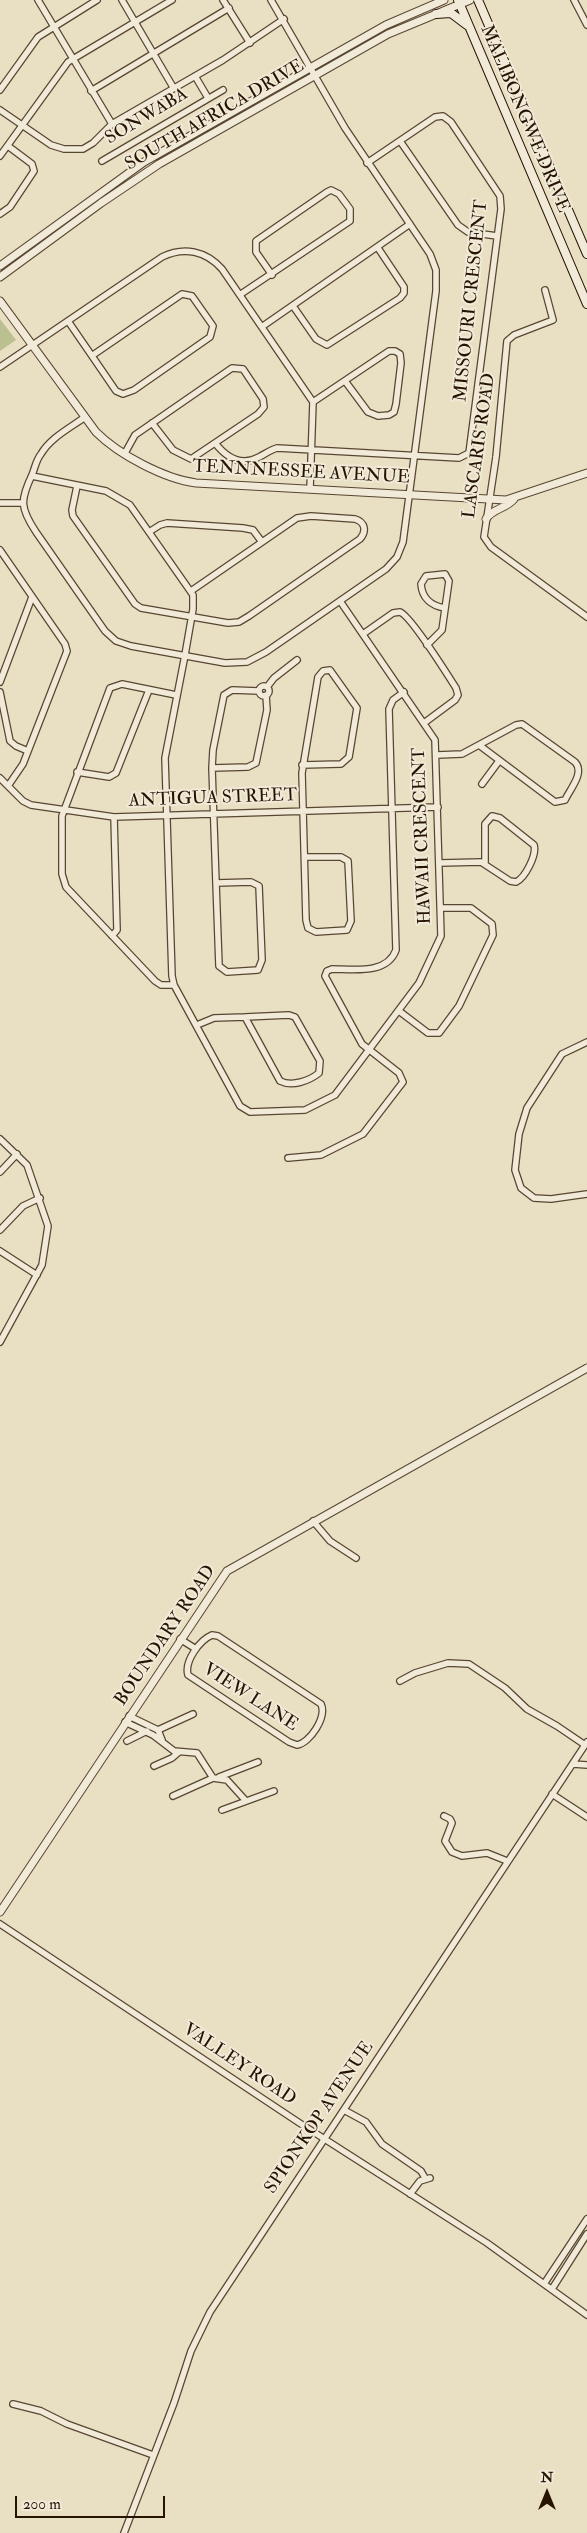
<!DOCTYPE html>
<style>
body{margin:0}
#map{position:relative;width:587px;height:2533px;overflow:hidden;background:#e9dfc3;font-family:"IM FELL Double Pica",serif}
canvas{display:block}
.north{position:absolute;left:522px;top:2468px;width:50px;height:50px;-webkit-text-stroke:4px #f1ead8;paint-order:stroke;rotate:0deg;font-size:14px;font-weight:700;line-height:20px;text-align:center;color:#261300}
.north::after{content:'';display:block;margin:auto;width:18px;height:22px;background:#261300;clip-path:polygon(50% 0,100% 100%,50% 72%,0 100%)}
.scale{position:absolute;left:15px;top:2496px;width:150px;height:22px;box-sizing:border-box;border:2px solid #261300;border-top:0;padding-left:6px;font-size:15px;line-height:18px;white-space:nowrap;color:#261300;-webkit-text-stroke:4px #f1ead8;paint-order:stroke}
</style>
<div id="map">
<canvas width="587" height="2533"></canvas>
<div class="north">N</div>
<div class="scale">200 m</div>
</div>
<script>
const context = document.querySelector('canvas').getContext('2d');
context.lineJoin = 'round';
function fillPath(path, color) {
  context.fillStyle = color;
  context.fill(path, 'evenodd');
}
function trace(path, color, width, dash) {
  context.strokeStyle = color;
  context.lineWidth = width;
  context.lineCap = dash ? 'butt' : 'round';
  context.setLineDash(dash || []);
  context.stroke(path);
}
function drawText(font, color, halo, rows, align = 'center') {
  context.font = font + ' "IM FELL Double Pica",serif';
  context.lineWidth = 4;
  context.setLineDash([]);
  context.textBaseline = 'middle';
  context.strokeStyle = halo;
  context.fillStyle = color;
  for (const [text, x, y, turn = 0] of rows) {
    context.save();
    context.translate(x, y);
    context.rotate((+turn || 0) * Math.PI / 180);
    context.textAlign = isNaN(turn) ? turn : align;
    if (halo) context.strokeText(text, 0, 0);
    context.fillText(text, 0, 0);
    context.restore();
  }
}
const green = new Path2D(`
 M0,319l16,21 -16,11z`);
const minor = new Path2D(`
 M38,0l74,124
 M122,0l51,87
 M223,0l27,43
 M574,0l13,25
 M195,76l13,22
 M0,90l38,-53 59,-37
 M91,91l138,-83
 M0,110l51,35 13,4h19l10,-6 19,-19 111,-64 61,-41
 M400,141l58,84 10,7 29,4
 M0,156l68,-94 104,-62
 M102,161l121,-71
 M0,214l10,-7 24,-36 -2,-7 -24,-18
 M545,290l8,30 -39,15 -7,6 -11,116 -12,80 7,10 96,70
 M241,294l109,-73v-12l-11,-15 -8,-4 -4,2 -71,49v11l16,23
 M293,306l23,33 11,6 73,-47 4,-5v-6l-26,-39
 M68,321l48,70 7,3 11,-4 76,-53 3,-11 -21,-30 -10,-2 -89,61
 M263,326l147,-102
 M0,367l162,-110c22,-11 44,-6 60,12l91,133 -3,87
 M313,402l76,-51h6l5,3 1,9 -5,41 -2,8 -5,3 -11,1 -10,-4 -23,-31
 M85,417c-15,11 -35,21 -44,37 -5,6 -6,14 -9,21 -12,25 -12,33 4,57l69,99 11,10 15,5 94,17 22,-1 19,-10 120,-83 11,-12 6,-15 33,-251v-21l-6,-16 -85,-126 -74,-128
 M215,443c11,14 26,24 44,14 6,-3 11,-7 18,-9l182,10 10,-5 32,-244 -1,-13 -49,-74 -8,-6 -8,1 -68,46
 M125,453l10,-18 97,-67 11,1 20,30 1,8 -6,7 -67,45 -18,-9 -21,-27
 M32,476l74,15 24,14 63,90v14l-8,46 -20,103 7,218 2,9 66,121 10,6 55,-2 30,-15 84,-112 22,-47 -6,-196 -95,-139
 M77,486l-5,24 1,6 62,88 6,4 87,15 11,-1 10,-6 111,-77c7,-8 5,-17 -5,-20l-44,-3 -14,2 -106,73
 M0,503h23
 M149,532l11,-7 7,-2 76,5 10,2 9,12
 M0,550l65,94 2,7 -44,113 -15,22
 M363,634l30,-21 7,-1c11,4 47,62 56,76l2,7 -3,5 -31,23
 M427,645l15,-15 7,-49 -4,-7 -19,2 -5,8c1,14 10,22 24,24
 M0,682l32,-85
 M259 691a5 5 0 1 1 10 0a5 5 0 1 1-10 0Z
 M267,687l7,-9 23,-18
 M0,692l10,49 6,5 12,5
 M437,755l25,-1 54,-29 6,-1 53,38c10,11 -5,27 -10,38l-10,2 -76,-57
 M302,765l39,-1 8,-7 8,-49 -27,-38 -7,1 -5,6 -16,96 4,147 2,8 8,4 31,-2 4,-9 -3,-60 -7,-4h-36
 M212,768l36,-1 8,-4 11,-53 -1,-15
 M77,772l32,5 7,-4 33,-83
 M0,778l23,23 8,4 83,12 324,-10
 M482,784l17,-23
 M440,863l41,-1 29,19 6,1c9,-4 21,-27 18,-37l-34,-27 -8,-2 -7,8v39
 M216,883l3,83 8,6 31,-2 4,-10 -3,-74 -8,-4 -35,1 -4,-115 1,-18 11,-55 8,-5 27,1
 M112,936l5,-6 -3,-113
 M174,985h-13l-6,-4 -89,-94 -4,-13v-58l48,-128 12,-4 54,11
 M399,1011l29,22h11l20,-27 34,-71 -1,-11 -21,-16h-29
 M197,1025l17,-7 31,-1 35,64c12,6 29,0 39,-8l1,-12 -25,-44 -6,-2 -44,2
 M587,1042l-25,12 -35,54 -8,26 -4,36 6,18 13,10 17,1 36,-5
 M0,1139l27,26 21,61 -6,39 -42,77
 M288,1158l33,-3 42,-21 40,-52 -4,-9 -37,-29 -37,-68 2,-5 5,-2c21,0 55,6 64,-19l-7,-241 4,-9 11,-8
 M0,1172l17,-18
 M0,1230l23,-24 17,-8
 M0,1251l37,24
 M313,1521l17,20 26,17
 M212,1635l6,1 103,68c6,13 -11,39 -24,41l-8,-3 -101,-67c-4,-14 12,-35 24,-40z
 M180,1639l16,10
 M400,1681l15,-8 33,-10 21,1 36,24 22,21 30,17 28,19
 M129,1716l29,14 4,10
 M125,1722l28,13 21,16 23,2 16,25 14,2 19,21
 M158,1730l35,-16
 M127,1741l20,-10
 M573,1764l14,1
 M154,1766l18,-8 7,-6
 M219,1777l39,-15
 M552,1794l35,23
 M173,1796l40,-18
 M222,1810l52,-19
 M444,1816l6,3 2,4 -7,18 7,11 10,4 25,-3 20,8
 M0,1924l298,198 189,121 100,72
 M344,2110l22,12 16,22 39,27 4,7
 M410,2194l10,-13 10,-3
 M544,2284l43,-65
 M552,2289l35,-55
 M13,2404l28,7 26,13 86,31
 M124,2533l50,-130 17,-52 19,-39 377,-570`);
const tertiary = new Path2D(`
 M0,266l144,-104 242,-137 58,-25
 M0,277l101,-74 58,-39 229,-130 82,-34
 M0,301l96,131c23,23 69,47 100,51l310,17 81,-27
 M486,519c7,-11 20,-10 28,-20
 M0,1912l227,-341 360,-203`);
const secondary = new Path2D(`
 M458,0l129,304
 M478,0l109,254
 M436,14l15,-1 16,12`);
const streetNames = [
 ["SOUTH AFRICA DRIVE",215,116,-30],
 ["SONWABA",147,117,-31],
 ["MALIBONGWE DRIVE",524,119,67],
 ["MISSOURI CRESCENT",472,301,-84],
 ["LASCARIS ROAD",480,446,-82],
 ["TENNNESSEE AVENUE",301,473,3],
 ["ANTIGUA STREET",213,799,-2],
 ["HAWAII CRESCENT",423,836,-92],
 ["BOUNDARY ROAD",166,1636,-56],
 ["VIEW LANE",250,1698,33],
 ["VALLEY ROAD",239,2065,34],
 ["SPIONKOP AVENUE",320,2118,-56]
];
fillPath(green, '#bbc090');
trace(minor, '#574631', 8);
trace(tertiary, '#574631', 9);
trace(secondary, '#261300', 10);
trace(minor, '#f1ead8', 5.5);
trace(tertiary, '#f1ead8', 7);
trace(secondary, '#f1ead8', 8);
drawText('18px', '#261300', '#f1ead8', streetNames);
</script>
